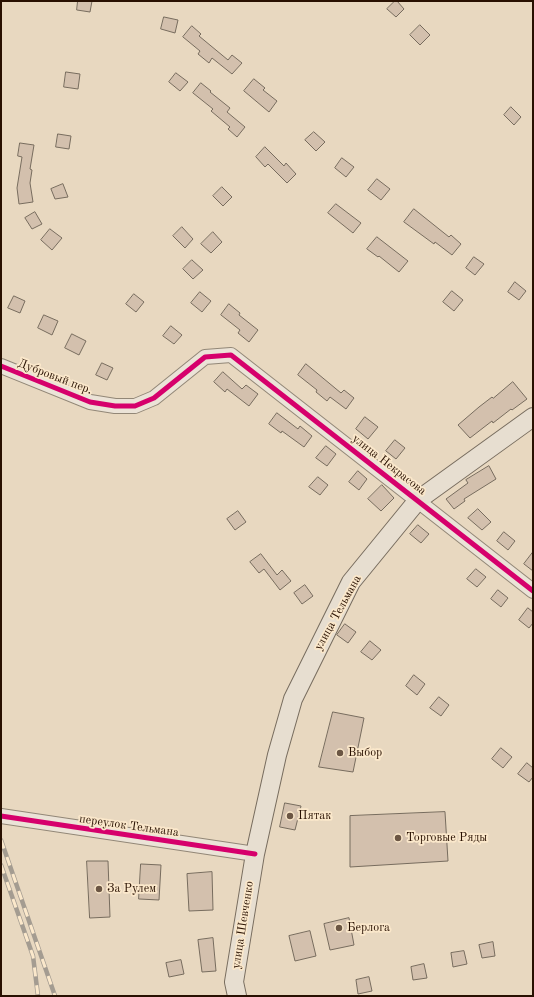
<!DOCTYPE html>
<meta charset="utf-8">
<style>
body{margin:0}
#map{position:relative;width:534px;height:997px;overflow:hidden;background:#e8d8c0;font-family:"Old Standard TT",serif}
canvas{display:block}
.frame{position:absolute;inset:0;border:2px solid #281001;pointer-events:none}
</style>
<div id="map">
<canvas width="534" height="997"></canvas>
<div class="frame"></div>
</div>
<script>
const context = document.querySelector('canvas').getContext('2d');
context.lineJoin = 'round';
function fillPath(path, color) {
  context.fillStyle = color;
  context.fill(path, 'evenodd');
}
function trace(path, color, width, dash) {
  context.strokeStyle = color;
  context.lineWidth = width;
  context.lineCap = dash ? 'butt' : 'round';
  context.setLineDash(dash || []);
  context.stroke(path);
}
function drawText(font, color, halo, rows, align = 'center') {
  context.font = font + ' "Old Standard TT",serif';
  context.lineWidth = 3.5;
  context.setLineDash([]);
  context.textBaseline = 'middle';
  context.strokeStyle = halo;
  context.fillStyle = color;
  for (const [text, x, y, turn = 0] of rows) {
    context.save();
    context.translate(x, y);
    context.rotate((+turn || 0) * Math.PI / 180);
    context.textAlign = isNaN(turn) ? turn : align;
    if (halo) context.strokeText(text, 0, 0);
    context.fillText(text, 0, 0);
    context.restore();
  }
}
const building = new Path2D(`
 M78,1h14l-2,11 -13,-2z
 M395,1h2l7,8 -8,8 -9,-8z
 M164,17l14,3 -3,13 -14,-4z
 M420,25l10,10 -10,10 -10,-10z
 M192,26l9,8 -2,2 29,24 4,-5 10,8 -10,11 -20,-16 -3,5 -11,-9 2,-3 -17,-14z
 M66,72l14,2 -2,15 -14,-2z
 M176,73l12,9 -8,9 -11,-9z
 M254,79l11,9 -2,2 14,11 -8,11 -25,-21z
 M201,83l10,8 -1,1 20,16 -3,4 18,15 -8,10 -9,-8 2,-2 -19,-16 2,-2 -20,-16z
 M511,107l10,10 -7,8 -10,-10z
 M314,132l11,10 -9,9 -11,-11z
 M58,134l13,2 -2,13 -13,-2z
 M20,143l14,2 -4,24 2,1 -2,13 3,19 -14,2 -2,-16 5,-31 -4,-1z
 M265,147l19,19 2,-3 10,11 -9,9 -19,-19 -3,3 -9,-10z
 M342,158l12,9 -8,10 -11,-9z
 M377,179l13,10 -9,11 -13,-10z
 M63,184l5,13 -13,2 -4,-10z
 M222,187l10,10 -9,9 -10,-10z
 M336,204l25,19 -8,10 -25,-20z
 M414,209l35,28 2,-2 10,9 -9,11 -17,-13 -1,2 -30,-22z
 M35,212l7,12 -10,5 -7,-11z
 M182,227l11,12 -8,9 -12,-12z
 M50,229l12,9 -10,12 -11,-10z
 M213,232l9,10 -11,11 -10,-9z
 M377,237l31,24 -9,11 -20,-16 -1,1 -11,-8z
 M474,257l10,7 -9,11 -9,-7z
 M192,260l11,10 -10,9 -10,-10z
 M515,282l11,9 -7,9 -11,-8z
 M452,291l11,9 -9,11 -11,-9z
 M200,292l11,9 -9,11 -11,-9z
 M134,294l10,8 -8,10 -10,-8z
 M14,296l11,5 -5,12 -12,-5z
 M229,304l11,9 -1,2 19,15 -9,12 -11,-9 2,-3 -19,-15z
 M44,315l14,6 -6,14 -14,-7z
 M171,326l11,9 -8,9 -11,-8z
 M72,334l14,7 -7,14 -14,-7z
 M102,363l11,5 -6,12 -11,-5z
 M306,364l35,29 3,-3 10,8 -8,11 -16,-12 -3,4 -11,-9 1,-2 -19,-15z
 M223,372l19,17 4,-4 12,9 -9,12 -22,-17 -2,3 -11,-10z
 M513,382l14,17 -15,11 -1,-1 -18,14 -1,-2 -22,17 -12,-13 21,-18 13,-10 1,1z
 M277,413l21,16 2,-3 12,10 -8,11 -22,-16 -1,2 -12,-9z
 M365,417l13,10 -10,12 -12,-10z
 M395,440l10,8 -9,11 -10,-8z
 M326,446l10,8 -9,12 -11,-8z
 M489,466l7,13 -32,20 1,2 -11,8 -8,-10 22,-16 -2,-3z
 M358,471l9,8 -8,11 -10,-8z
 M318,477l10,8 -8,10 -11,-8z
 M382,485l12,13 -13,13 -13,-12z
 M478,509l13,13 -9,8 -14,-12z
 M238,511l8,11 -11,8 -8,-11z
 M418,525l11,9 -8,9 -11,-9z
 M504,532l11,9 -7,9 -11,-9z
 M533,552v19l-9,-7z
 M261,554l16,21 5,-5 9,11 -11,9 -16,-21 -5,4 -9,-11z
 M476,569l10,8 -9,10 -10,-8z
 M305,585l8,11 -11,8 -8,-11z
 M498,590l10,8 -7,9 -10,-8z
 M528,608l5,4v11l-4,5 -10,-8z
 M345,624l11,8 -8,11 -11,-8z
 M370,641l11,9 -9,10 -11,-8z
 M414,675l11,9 -8,11 -11,-9z
 M439,697l10,8 -8,11 -11,-8z
 M333,712l31,6 -11,54 -34,-5z
 M501,748l11,9 -9,11 -11,-9z
 M527,763l6,5v9l-4,5 -11,-8z
 M285,803l16,3 -6,24 -15,-3z
 M445,812l3,49 -98,6v-51z
 M87,861h21l2,56 -20,1z
 M141,864l20,1 -2,35 -20,-1z
 M212,872l1,38 -24,1 -2,-37z
 M349,918l5,27 -24,5 -6,-26z
 M310,931l6,25 -21,5 -6,-25z
 M213,938l3,33 -14,1 -4,-32z
 M493,942l2,14 -13,2 -3,-13z
 M464,951l3,13 -14,3 -2,-14z
 M181,960l3,14 -15,3 -3,-14z
 M424,964l3,14 -14,2 -2,-13z
 M369,977l3,14 -14,3 -2,-14z`);
const minor = new Path2D(`
 M1,366l89,36 25,4h20l19,-8 51,-41 26,-2 302,236
 M1,816l254,38`);
const major = new Path2D(`
 M237,996l-3,-14 21,-128 22,-99 16,-56 58,-117 67,-82 115,-83`);
const rail = new Path2D(`
 M1,840l54,156
 M1,865l32,91 5,40`);
const cycleway = new Path2D(`
 M1,366l89,36 25,4h20l19,-8 51,-41 26,-2 302,236
 M1,816l254,38`);
const markers = [
 [340,753,4,"#6b5644"],
 [290,816,4,"#6b5644"],
 [398,838,4,"#6b5644"],
 [99,889,4,"#6b5644"],
 [339,928,4,"#6b5644"]
];
const streetNames = [
 ["Дубровый пер.",55,377,21],
 ["улица Некрасова",389,465,38],
 ["улица Тельмана",338,613,-61],
 ["переулок Тельмана",129,826,8],
 ["улица Шевченко",243,925,-81]
];
const poiNames = [
 ["Выбор",348,753],
 ["Пятак",298,816],
 ["Торговые Ряды",406,838],
 ["За Рулем",107,889],
 ["Берлога",347,928]
];
fillPath(building, '#d3c0ad');
trace(building, '#776c5e', 1);
trace(minor, '#928777', 16);
trace(major, '#776c5e', 20);
trace(minor, '#ebe3d7', 14);
trace(major, '#e7ded0', 18);
trace(rail, '#a49c91', 4.5);
trace(rail, '#fbe8cb', 3, [9]);
trace(cycleway, '#d6006c', 5);
for (const [x, y, r, color] of markers) {
  const dot = new Path2D();
  dot.arc(x, y, r, 0, 2 * Math.PI);
  context.fillStyle = color;
  context.fill(dot);
  trace(dot, '#fbe8cb', 1.5);
}
drawText('12px', '#281001', '#fbe8cb', streetNames);
drawText('12px', '#281001', '#fbe8cb', poiNames, 'left');
</script>
